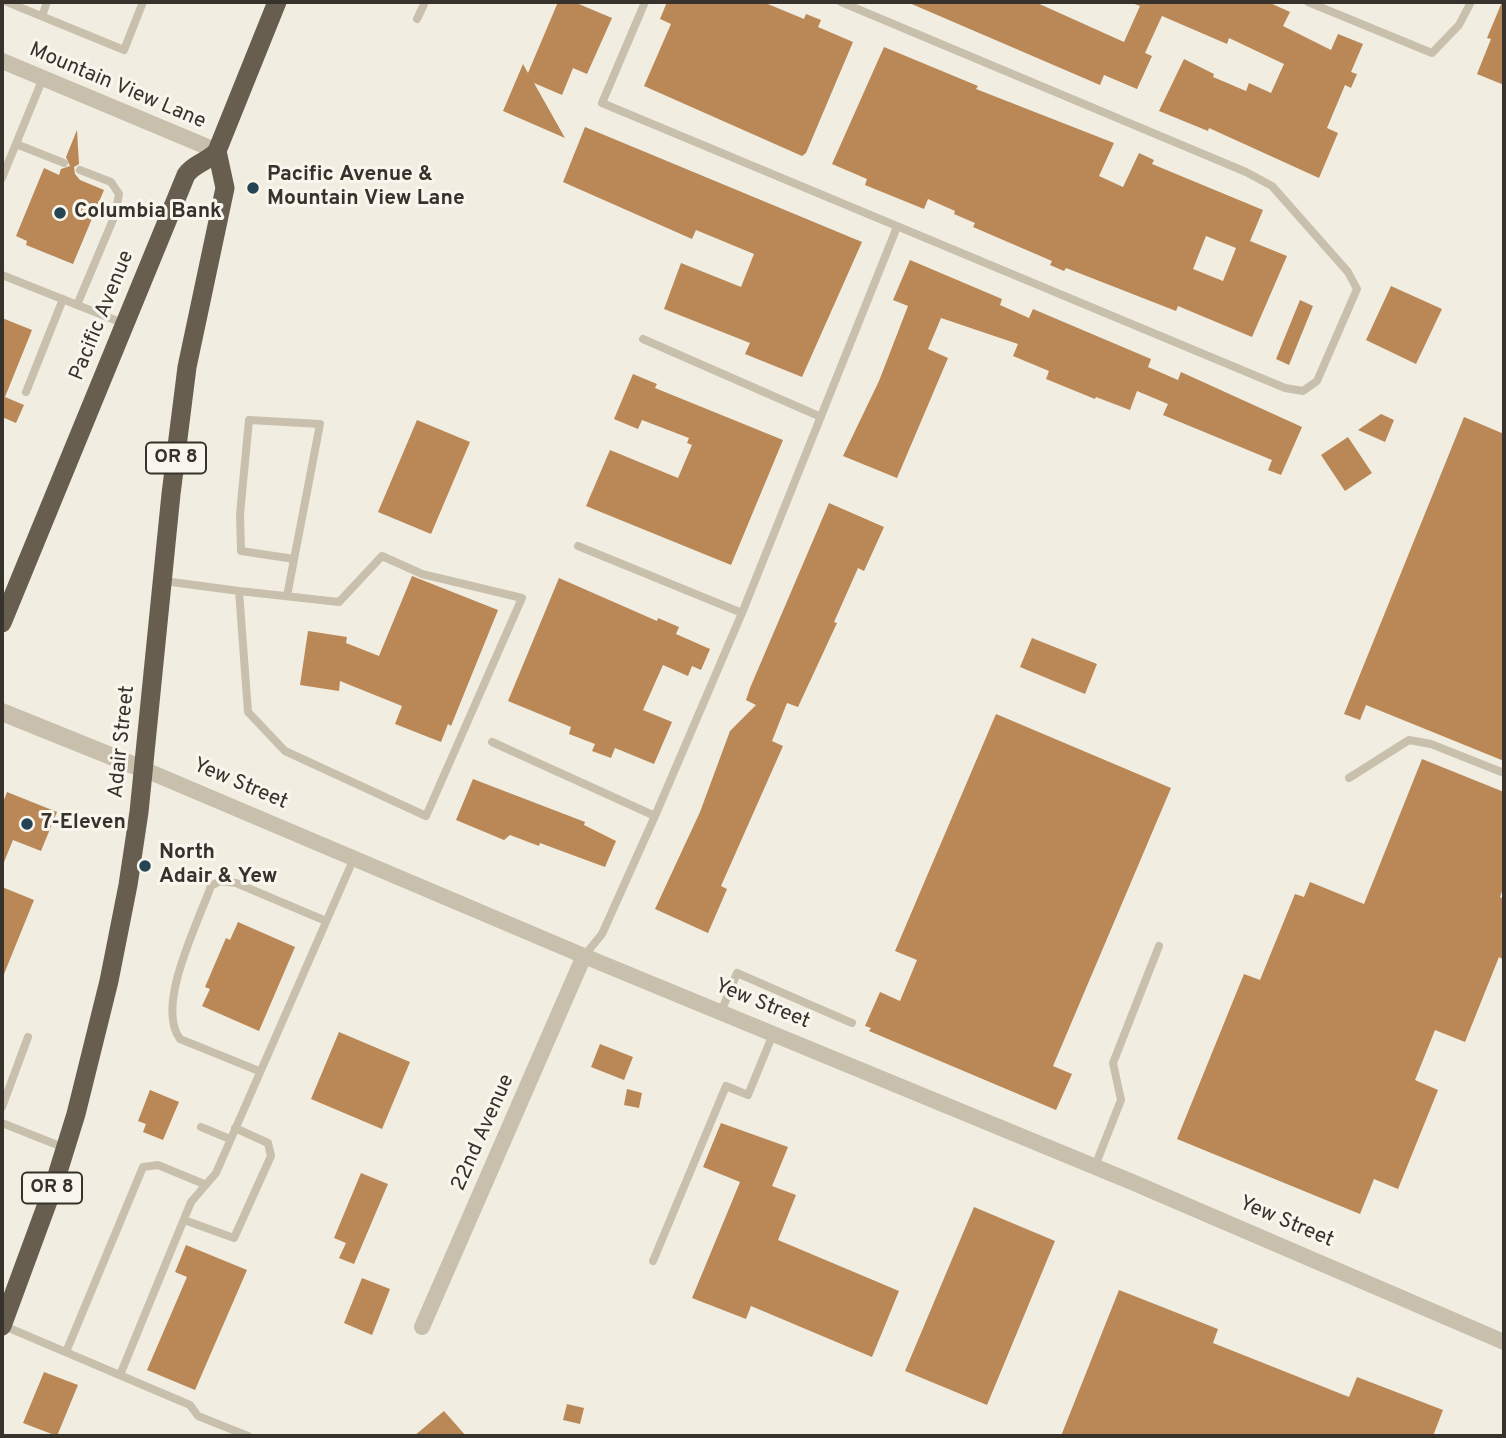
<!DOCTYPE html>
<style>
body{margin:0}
#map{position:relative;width:1506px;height:1438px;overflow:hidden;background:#f1ede1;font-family:Overpass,sans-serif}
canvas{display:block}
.frame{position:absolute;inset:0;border:4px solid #37322b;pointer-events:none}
</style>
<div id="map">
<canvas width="1506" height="1438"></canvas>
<div class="frame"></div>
</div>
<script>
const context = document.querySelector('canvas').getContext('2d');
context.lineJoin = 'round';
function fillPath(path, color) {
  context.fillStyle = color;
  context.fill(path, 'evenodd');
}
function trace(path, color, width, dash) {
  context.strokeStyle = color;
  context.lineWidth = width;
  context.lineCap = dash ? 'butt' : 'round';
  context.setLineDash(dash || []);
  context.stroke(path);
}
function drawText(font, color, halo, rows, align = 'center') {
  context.font = font + ' Overpass,sans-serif';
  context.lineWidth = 6;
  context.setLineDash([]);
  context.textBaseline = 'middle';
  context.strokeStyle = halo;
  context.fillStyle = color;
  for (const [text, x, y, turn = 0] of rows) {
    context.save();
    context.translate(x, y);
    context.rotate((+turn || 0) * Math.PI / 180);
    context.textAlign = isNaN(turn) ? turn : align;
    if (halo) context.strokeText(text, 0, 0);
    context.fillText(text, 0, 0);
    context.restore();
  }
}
const building = new Path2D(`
 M558,2h16l38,16 -25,56 -14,-6 -11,27 -28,-12 31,55 -62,-27 20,-47 5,9z
 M667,2h96l41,17 2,-5 15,6 -3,7 35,15 -47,111 -4,3 -158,-70 27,-62 -11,-5z
 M907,2h128l89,40 16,-36 -11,-4h139l22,10 -7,14 48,24 7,-16 25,10 -12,28 6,2 -6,14 -6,-3 -18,43 11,5 -19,45 -110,-50 -1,3 -49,-20 25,-52 30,15 -1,3 33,14 3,-8 22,10 13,-29 -55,-26 -2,6 -65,-28 -17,37 7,3 -15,33 -33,-14 -4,10z
 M1502,2h2v83l-27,-11 14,-35 -4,-1z
 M884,47l94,39 -2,3 138,54 -15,33 24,11 16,-34 15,7 -2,4 111,46 -13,31 37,15 -35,81 -74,-31 -2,5 -110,-43 -2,3 -14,-6 2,-4 -79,-34 2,-4 -21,-9 1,-3 -27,-12 -4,10 -59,-24 2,-6 -35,-15zM1206,236l30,12 -13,33 -30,-12z
 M585,127l277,115 -60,135 -57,-23 5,-11 -86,-34 17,-46 60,24 13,-33 -58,-24 -4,9 -129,-57z
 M77,130l2,34 -5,3 1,7 5,6 24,10 -31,74 -47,-19 1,-4 -11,-5 28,-68 15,7 2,-6 9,-3 -4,-9z
 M910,260l92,39 -2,6 29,13 4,-9 118,50 -3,8 30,13 3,-8 121,55 -21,48 -13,-5 4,-10 -109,-45 5,-11 -31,-13 -7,19 -34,-13 -1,2 -49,-20 3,-8 -36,-15 5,-12 -77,-26 -13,31 20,9 -51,120 -54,-22 36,-75 29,-75 -15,-6z
 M1391,286l51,23 -26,55 -50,-24z
 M1300,300l13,6 -24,59 -13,-6z
 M2,318l30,12 -27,67 19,8 -8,18 -14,-6z
 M633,374l24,10 -2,4 128,52 -52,125 -145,-59 24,-56 68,28 14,-33 -5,-2 2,-5 -47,-18 -4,9 -24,-10z
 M1381,414l13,6 -9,22 -27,-12z
 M1464,417l40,17v327l-138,-56 -6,15 -16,-6z
 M417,420l53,22 -39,92 -53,-22z
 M1348,437l24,36 -27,18 -24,-36z
 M829,503l55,24 -20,44 -6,-3 -24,54 3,1 -39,84 -11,-4 -15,38 11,5 -62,140 6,3 -19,44 -53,-24 45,-97 30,-81 26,-26 -10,-5 4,-12z
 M412,576l86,34 -47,116 -3,-2 -7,18 -46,-18 7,-18 -62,-25 -1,10 -39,-6 8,-54 39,6 -1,6 33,13z
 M559,578l98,43 1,-3 21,9 -3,7 34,15 -9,21 -9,-4 -4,10 -25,-11 -20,45 29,12 -18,42 -39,-16 -4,10 -19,-7 3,-7 -26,-10 2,-7 -63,-26z
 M1032,638l65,26 -12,30 -65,-27z
 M996,714l175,74 -118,278 19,8 -16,36 -187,-79 2,-3 -6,-2 15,-34 20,9 17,-41 -22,-9z
 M1422,759l82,33v94l-4,11 4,2v61l-5,-3 -34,85 -30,-12 -20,50 23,10 -40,99 -24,-10 -14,35 -183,-75 67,-165 16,6 35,-86 9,3 6,-15 54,22z
 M473,779l112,43 -1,3 32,16 -11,26 -65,-24 -1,3 -29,-11 -6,5 -48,-20z
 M7,792l50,20 -16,39 -28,-11 -11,27v-62z
 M2,887l32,13 -32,79z
 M238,922l57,25 -36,84 -57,-25 8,-17 -5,-2 21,-49 4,2z
 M339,1032l71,30 -28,67 -71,-30z
 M600,1044l33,13 -9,23 -33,-13z
 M627,1089l15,4 -3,15 -15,-3z
 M150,1090l29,12 -16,38 -20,-8 3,-8 -8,-3z
 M721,1123l67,24 -16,39 24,9 -18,45 121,51 -27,66 -121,-51 -5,13 -54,-21 48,-116 -37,-15z
 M361,1173l27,11 -34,80 -15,-6 7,-15 -12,-5z
 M974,1207l81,34 -68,164 -82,-34z
 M186,1245l61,25 -52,120 -48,-20 40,-93 -12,-5z
 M362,1278l28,11 -18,46 -28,-12z
 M1119,1290l99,39 -5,14 136,54 8,-20 86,33 -10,26h-372z
 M44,1372l34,13 -21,51 -34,-13z
 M567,1404l17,4 -4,16 -17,-4z
 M444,1411l22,25h-52z`);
const service = new Path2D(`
 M7,2l117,48 19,-48
 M645,2l-43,101 683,285 18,3 14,-10 40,-92 -9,-17 -76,-86 -26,-14 -405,-170
 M1308,2l124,51 27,-28 12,-23
 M42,16l5,-14
 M417,19l8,-17
 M16,144l48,19
 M2,178l41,-100
 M2,275l123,49
 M77,305l38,-90 4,-21 -8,-12 -31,-12
 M643,339l178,78
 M26,392l37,-93
 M578,546l164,67
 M164,581l75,10 9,121 37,39 141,65 96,-218 -100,-24 -40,-18 -43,46 -100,-11
 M287,596l33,-172 -71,-4 -9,94 1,37 53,8
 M492,742l163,74
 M1349,778l60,-38 22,4 73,29
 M584,956l18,-22 53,-118 87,-203 155,-386
 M721,1012l16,-39 115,50
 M259,1071l-79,-32c-25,-33 18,-116 31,-153l9,-5 16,2 90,38
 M2,1107l26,-70
 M2,1123l63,25
 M201,1127l29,12
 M1095,1166l26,-66 -8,-37 46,-117
 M184,1220l50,18 37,-82 -3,-13 -33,-15
 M653,1261l73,-175 22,9 25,-61
 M2,1325l188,80 8,11 50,20
 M66,1352l77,-185 15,-2 46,19
 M120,1375l71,-173 25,-29 138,-315`);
const minor = new Path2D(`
 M2,61l215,90
 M143,769l441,187 548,226 372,160
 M422,1327l162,-371`);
const tertiary = new Path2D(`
 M2,712l141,57`);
const trunk = new Path2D(`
 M2,623l184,-448c8,-12 22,-13 31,-24l60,-149
 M2,1326l52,-141 22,-71 33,-133 19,-96 11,-73 32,-318 16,-127 38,-179 -8,-37`);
const markers = [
 [253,188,7,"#254555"],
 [60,213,7,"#254555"],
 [27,824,7,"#254555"],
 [145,866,7,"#254555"]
];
const shields = [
 [176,458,60],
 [52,1188,60]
];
const shieldNames = [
 ["OR 8",176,458],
 ["OR 8",52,1188]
];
const streetNames = [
 ["Mountain View Lane",117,87,23],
 ["Pacific Avenue",103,316,-68],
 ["Adair Street",123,742,-84],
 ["Yew Street",240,785,23],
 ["Yew Street",762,1005,22],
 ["22nd Avenue",484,1133,-66],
 ["Yew Street",1286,1223,23]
];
const poiNames = [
 ["Pacific Avenue &",267,176],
 ["Mountain View Lane",267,200],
 ["Columbia Bank",74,213],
 ["7-Eleven",41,824],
 ["North",159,854],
 ["Adair & Yew",159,878]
];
fillPath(building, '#b98856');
trace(service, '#c8c0ad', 8);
trace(minor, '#c8c0ad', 16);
trace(tertiary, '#c8c0ad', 18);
trace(trunk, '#675e50', 19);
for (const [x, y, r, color] of markers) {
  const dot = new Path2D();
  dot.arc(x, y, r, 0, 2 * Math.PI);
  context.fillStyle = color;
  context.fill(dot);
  trace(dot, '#f9f6ed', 2.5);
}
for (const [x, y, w] of shields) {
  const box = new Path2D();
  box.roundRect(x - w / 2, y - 15.5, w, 31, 5);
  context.fillStyle = '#f9f6ed';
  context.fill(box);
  trace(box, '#37322b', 2);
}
drawText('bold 19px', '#37322b', null, shieldNames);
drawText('21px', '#37322b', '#f9f6ed', streetNames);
drawText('bold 21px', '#37322b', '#f9f6ed', poiNames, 'left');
</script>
